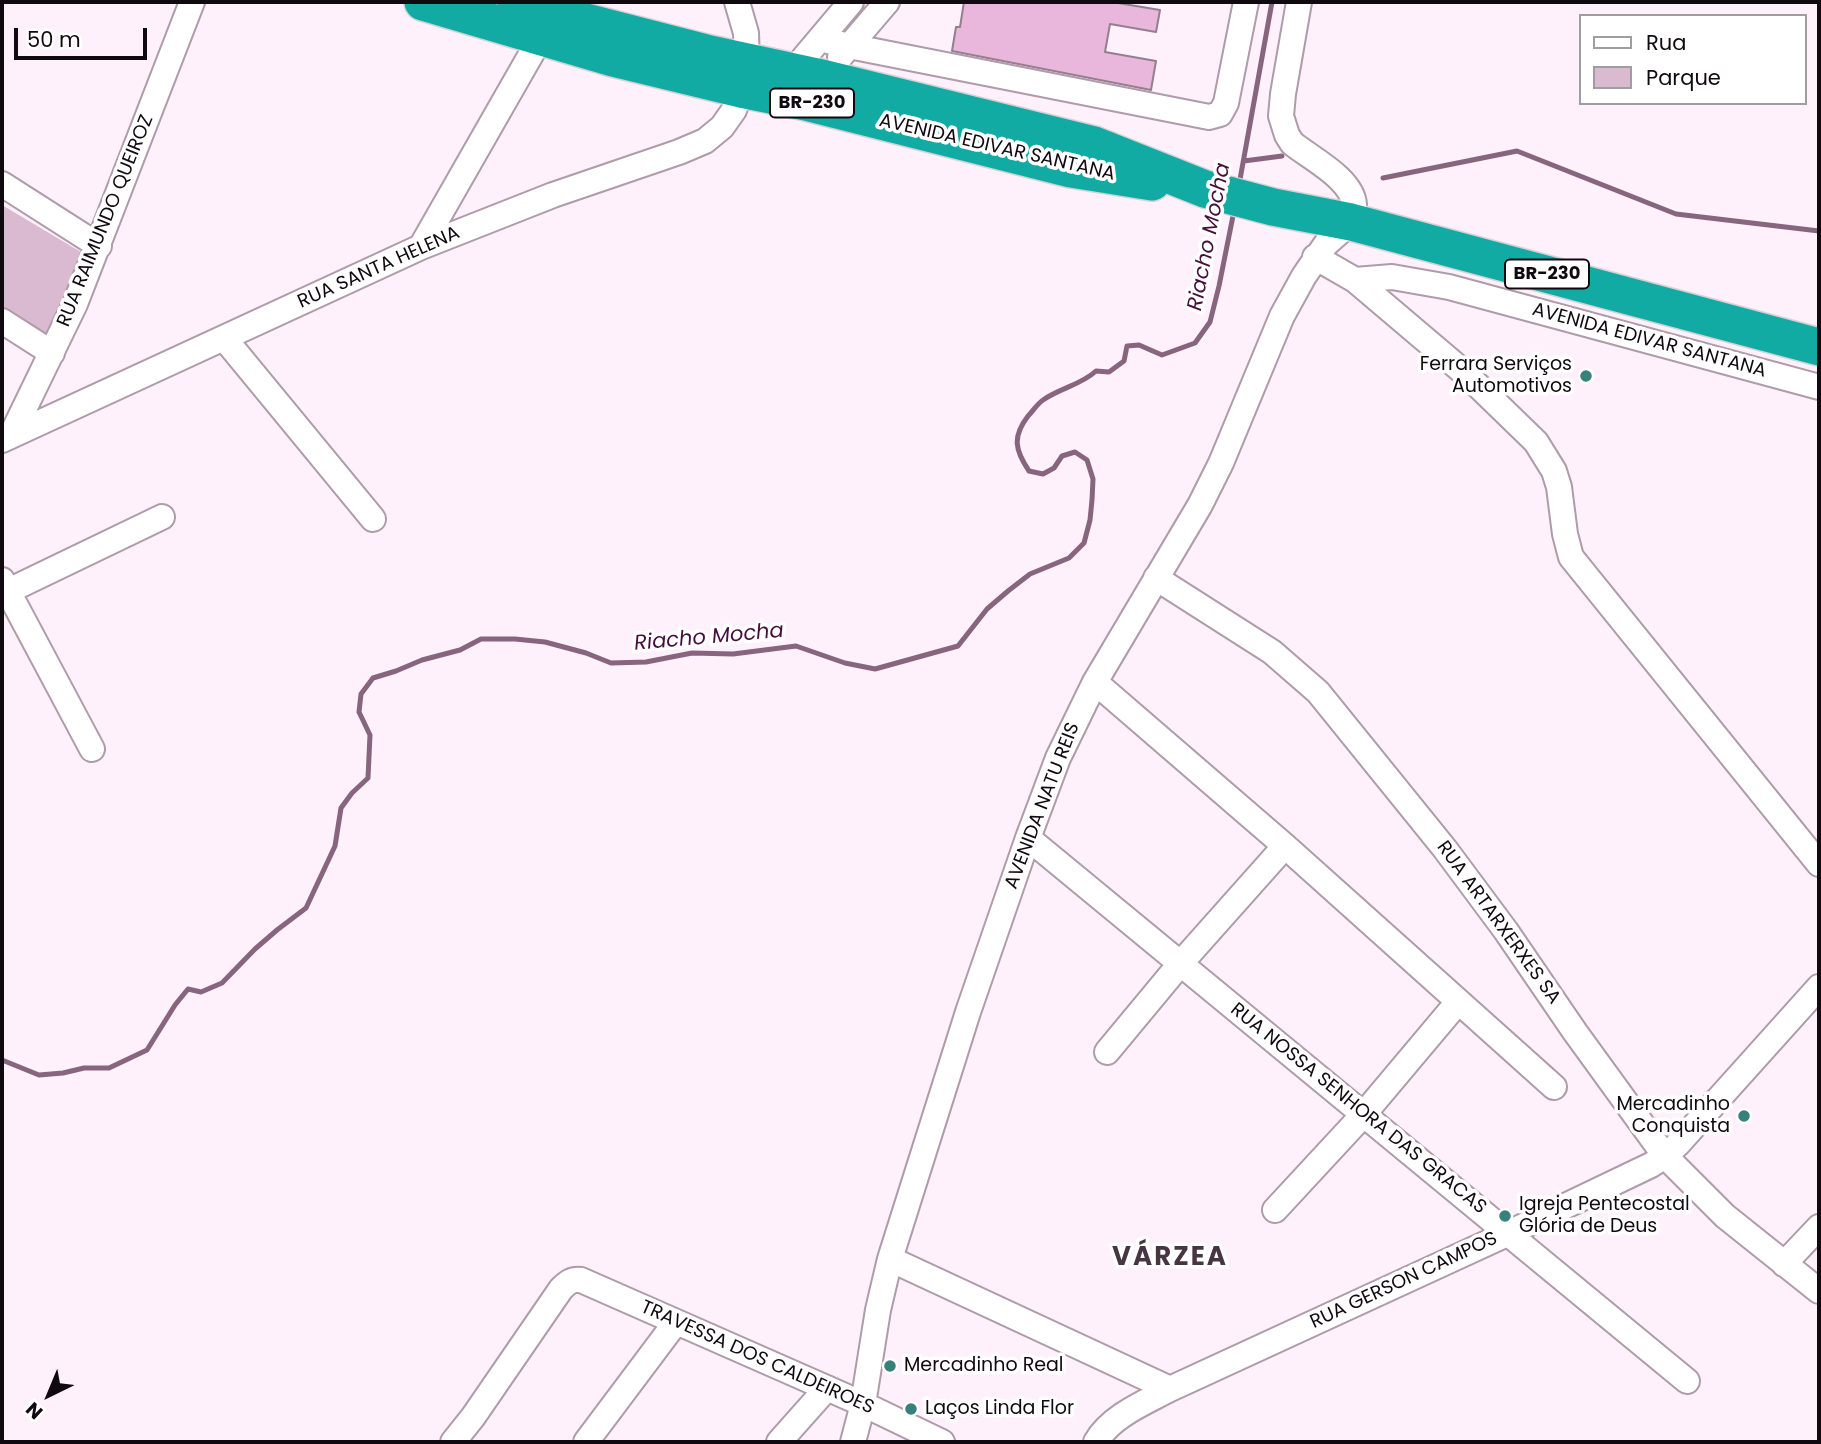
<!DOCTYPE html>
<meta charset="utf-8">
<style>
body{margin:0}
#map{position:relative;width:1821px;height:1444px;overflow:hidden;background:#fef1fb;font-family:Poppins,sans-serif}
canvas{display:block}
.frame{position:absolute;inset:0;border:4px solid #10090f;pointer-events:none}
.legend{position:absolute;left:1579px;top:14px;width:228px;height:91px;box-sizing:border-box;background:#fff;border:2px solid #9f9d9f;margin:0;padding:9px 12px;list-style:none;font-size:21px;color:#10090f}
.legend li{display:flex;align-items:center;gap:14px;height:35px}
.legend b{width:35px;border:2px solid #9f9d9f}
.north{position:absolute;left:14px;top:1360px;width:70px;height:70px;-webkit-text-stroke:5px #fff;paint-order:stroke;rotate:223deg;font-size:19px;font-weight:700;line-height:28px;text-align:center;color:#10090f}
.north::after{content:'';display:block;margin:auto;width:24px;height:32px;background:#10090f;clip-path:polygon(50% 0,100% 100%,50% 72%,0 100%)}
.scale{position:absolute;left:14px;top:28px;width:133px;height:32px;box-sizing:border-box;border:4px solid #10090f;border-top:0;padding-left:9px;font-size:21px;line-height:24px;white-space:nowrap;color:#10090f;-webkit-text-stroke:5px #fff;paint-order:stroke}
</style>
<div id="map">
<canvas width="1821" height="1444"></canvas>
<div class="frame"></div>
<ul class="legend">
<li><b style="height:9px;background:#fff"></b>Rua</li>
<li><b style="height:19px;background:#dabad1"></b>Parque</li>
</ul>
<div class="north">N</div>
<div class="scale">50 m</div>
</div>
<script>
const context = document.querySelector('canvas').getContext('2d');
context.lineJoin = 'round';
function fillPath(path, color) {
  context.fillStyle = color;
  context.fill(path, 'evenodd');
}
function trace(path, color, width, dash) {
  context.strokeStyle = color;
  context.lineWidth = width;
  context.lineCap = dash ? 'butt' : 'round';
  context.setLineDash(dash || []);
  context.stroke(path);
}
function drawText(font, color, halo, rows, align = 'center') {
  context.font = font + ' Poppins,sans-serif';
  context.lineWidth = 7;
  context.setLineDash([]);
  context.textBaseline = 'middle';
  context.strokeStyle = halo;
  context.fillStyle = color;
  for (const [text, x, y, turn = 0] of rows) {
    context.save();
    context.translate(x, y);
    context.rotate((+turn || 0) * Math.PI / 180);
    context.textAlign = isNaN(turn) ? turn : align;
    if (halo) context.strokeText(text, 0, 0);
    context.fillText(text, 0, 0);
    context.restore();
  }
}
const green = new Path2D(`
 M2,205l84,50 -41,86 -43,-28z`);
const stream = new Path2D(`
 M1244,161l38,-5
 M1383,178l134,-27 159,63 143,17
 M1239,185l33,-183
 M2,1060l37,15 24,-2 21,-5h25l38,-18 28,-45 13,-16 13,3 21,-9 33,-34 22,-19 29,-22 29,-62 6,-38 11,-15 16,-15 2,-43 -11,-23 2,-18 12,-16 23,-7 26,-11 38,-10 21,-11h34l30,3 41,11 25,10 35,-1 46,-9 41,1 63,-8 49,17 30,6 83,-23 29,-37 21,-18 22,-17 39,-16 15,-15 6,-23 2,-20 1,-21 -6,-19 -12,-8 -13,4 -8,12 -11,6 -14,-3c-14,-21 -17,-34 -1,-55 5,-5 9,-12 15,-16 17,-12 38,-15 53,-29l13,1 15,-11 3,-15 12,-1 23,10 33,-12 15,-21 9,-36 15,-75`);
const building = new Path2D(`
 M964,2h148l48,8 -4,22 -46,-8 -5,28 51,9 -5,29 -199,-39 4,-24h4z`);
const minor = new Path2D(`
 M820,39l29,7 360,71 11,-3 6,-11 20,-101
 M840,57l47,-55
 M792,72l59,-70
 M2,184l97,62
 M421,247l120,-210 4,-12
 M1315,257l40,23 112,95 69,67 18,29 5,16 6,47 6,23 248,307
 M1355,280l37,-3 57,10 370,100
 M2,321l50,32
 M224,338l149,181
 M11,436l64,-132 117,-302
 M2,440l419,-193 132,-52 126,-43 26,-11 17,-14 12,-17 7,-21 6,-26 -1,-30 -9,-31
 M1156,578l116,74 46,40 127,157 61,82 69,101 90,124 60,60 94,75
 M2,580l90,169
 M2,594l160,-77
 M1095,682l190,164 269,241
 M1028,838l659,543
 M1107,1052l73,-88 105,-118
 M1275,1210l88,-95 95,-113
 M890,1259l280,130
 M1784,1264l35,-37
 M453,1442l20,-25 88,-128c7,-7 11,-10 20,-9l282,124 79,38
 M586,1442l90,-120
 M779,1442l48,-54
 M853,1442l10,-38 15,-94 12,-51 78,-247 60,-174 30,-80 37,-76 105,-177 21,-42 61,-147 22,-40 22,-32 25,-22c1,-5 3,-11 3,-17 -1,-26 -44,-47 -62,-62l-5,-8 -6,-19 2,-22 16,-92
 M1096,1442c15,-26 48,-39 74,-53l339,-156 142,-68 14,-9 13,-12 141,-157`);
const highway = new Path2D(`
 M423,2l190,56 128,31 65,13 265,67 81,13
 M516,2l35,11 155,40 116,25 272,67 111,44 68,18 78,15 468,125`);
const markers = [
 [1586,376,7,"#38807b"],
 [1744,1116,7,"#38807b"],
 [1505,1216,7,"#38807b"],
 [890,1366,7,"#38807b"],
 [911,1409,7,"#38807b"]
];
const shields = [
 [812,103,84],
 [1547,274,84]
];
const shieldNames = [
 ["BR-230",812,103],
 ["BR-230",1547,274]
];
const streetNames = [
 ["AVENIDA EDIVAR SANTANA",997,148,13],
 ["RUA RAIMUNDO QUEIROZ",106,221,-68],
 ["RUA SANTA HELENA",379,268,-24],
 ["AVENIDA EDIVAR SANTANA",1649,341,15],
 ["AVENIDA NATU REIS",1043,806,-69],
 ["RUA ARTARXERXES SA",1498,923,54],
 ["RUA NOSSA SENHORA DAS GRACAS",1358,1109,39],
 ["RUA GERSON CAMPOS",1404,1281,-25],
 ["TRAVESSA DOS CALDEIROES",757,1358,24]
];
const poiNames = [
 ["Ferrara Serviços",1572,365,"right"],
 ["Automotivos",1572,387,"right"],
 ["Mercadinho",1730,1105,"right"],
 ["Conquista",1730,1127,"right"],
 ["Igreja Pentecostal",1519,1205],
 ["Glória de Deus",1519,1227],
 ["Mercadinho Real",904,1366],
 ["Laços Linda Flor",925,1409]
];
const waterNames = [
 ["Riacho Mocha",1210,237,-79],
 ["Riacho Mocha",709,638,-5]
];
const districtNames = [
 ["VÁRZEA",1170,1258]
];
fillPath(green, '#dabad1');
trace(stream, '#87657e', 5);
fillPath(building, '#e8b7db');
trace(building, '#937f8d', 2);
trace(minor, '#af9ba9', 28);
trace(highway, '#d4d3d4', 40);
trace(minor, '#fff', 24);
trace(highway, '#11aba4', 37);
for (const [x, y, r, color] of markers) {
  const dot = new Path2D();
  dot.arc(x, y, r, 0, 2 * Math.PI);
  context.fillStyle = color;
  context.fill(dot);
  trace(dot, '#fff', 2.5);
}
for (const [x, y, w] of shields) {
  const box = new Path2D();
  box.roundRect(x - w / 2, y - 14.5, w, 29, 5);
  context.fillStyle = '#fff';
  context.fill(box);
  trace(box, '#10090f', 2);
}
drawText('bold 18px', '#10090f', null, shieldNames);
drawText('19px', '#10090f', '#fff', streetNames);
drawText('19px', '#10090f', '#fff', poiNames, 'left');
drawText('italic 21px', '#460e3c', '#fff', waterNames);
context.letterSpacing = '2px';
drawText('bold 26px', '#473642', '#fff', districtNames);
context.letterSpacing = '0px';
</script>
